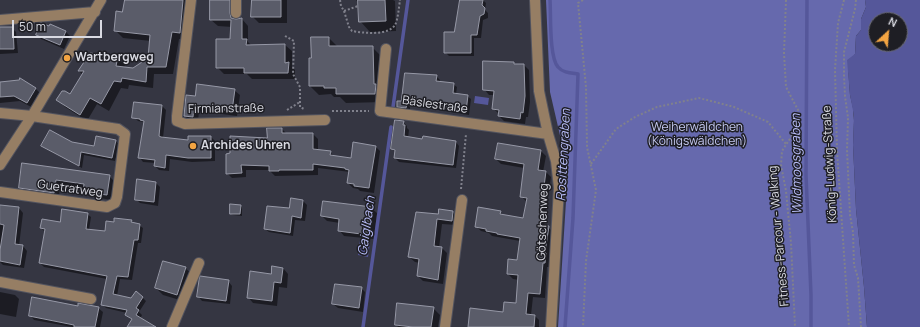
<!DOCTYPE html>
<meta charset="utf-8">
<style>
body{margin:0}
#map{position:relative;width:920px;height:327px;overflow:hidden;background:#353642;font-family:Manrope,sans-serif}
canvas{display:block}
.north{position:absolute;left:868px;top:12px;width:40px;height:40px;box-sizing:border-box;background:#1e1e24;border:1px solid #696970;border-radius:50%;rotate:26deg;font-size:11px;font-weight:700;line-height:16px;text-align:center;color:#d9dae2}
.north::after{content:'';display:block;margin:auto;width:14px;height:18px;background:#f3a442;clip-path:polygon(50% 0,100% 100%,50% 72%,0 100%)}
.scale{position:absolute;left:12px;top:20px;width:90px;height:18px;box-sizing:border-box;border:2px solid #d9dae2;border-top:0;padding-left:5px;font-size:12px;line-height:14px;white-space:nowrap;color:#d9dae2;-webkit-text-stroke:3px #1e1e24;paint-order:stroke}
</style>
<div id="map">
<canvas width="920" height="327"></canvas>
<div class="north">N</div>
<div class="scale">50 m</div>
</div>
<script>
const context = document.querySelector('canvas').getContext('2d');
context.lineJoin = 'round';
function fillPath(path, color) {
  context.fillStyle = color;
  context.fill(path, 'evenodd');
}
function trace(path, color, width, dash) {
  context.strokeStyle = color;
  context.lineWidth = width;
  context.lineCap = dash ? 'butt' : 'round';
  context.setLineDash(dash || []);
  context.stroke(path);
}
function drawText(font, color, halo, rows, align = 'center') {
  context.font = font + ' Manrope,sans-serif';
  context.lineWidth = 3;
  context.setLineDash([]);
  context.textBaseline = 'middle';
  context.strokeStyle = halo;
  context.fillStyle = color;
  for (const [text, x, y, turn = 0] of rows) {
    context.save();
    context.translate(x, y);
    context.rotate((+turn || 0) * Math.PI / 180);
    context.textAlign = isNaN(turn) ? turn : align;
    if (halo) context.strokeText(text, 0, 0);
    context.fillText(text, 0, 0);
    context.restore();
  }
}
const forest = new Path2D(`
 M546,0h319l1,7 -5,12v11l-5,6 -1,18 -7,13 2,28 3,13 1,13 -1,24 3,64 8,78 3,40h-309l10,-157 -18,-78z`);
const water = new Path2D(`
 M865,0h55v327h-53l-3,-40 -8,-78 -3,-64 1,-29 -4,-21 -3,-35 8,-6 1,-18 5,-6v-11l5,-12zM876,20h24v24h-24z
 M475,96l14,2 -1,7 -14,-2z
 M360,240l10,2 -2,15 -10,-2z`);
const shadow = new Path2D(`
 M126,0h64l-3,40 -8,-1 -6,35h-19l-1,14 -24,-3 -1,4 -7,-1 -12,23 -12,-7 -10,17 -22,-14 -7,-8 13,-3 12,-21 -4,-4 38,-13 8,7 -1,3 10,1 14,-10 3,-18 -28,-3 -8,-8 8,-17z
 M212,0h26l-2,7 1,13 5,-1 6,7v16l4,4 33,-1 7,6v16l3,3v9h-43l-5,-5h-23l-7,-7 14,-27 1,-13 -14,-1 -7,-6z
 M253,0h34v23h-28l-7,-7z
 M356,0h37l2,1 1,30 -26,1 -10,-11 -1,-17z
 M461,0h22l3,3 -1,7 3,3v5l-5,2 -2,18h-7v18h-25l-4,-4 10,-19z
 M0,28h12l4,4 2,21 -18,1z
 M65,31l5,5 -6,13 -23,-10 -4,-4z
 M329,38l9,9h34l9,9 3,46 -38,1 -6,-6h-6l-3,-3 -12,1 -9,-9 2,-27z
 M514,63l2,2h8l5,5 1,32 -2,15h-2l-1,7 -21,-3 -5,-5v-2l-6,-6 1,-13h-5l-5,-6z
 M436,76l4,4v2l13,2 4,3 -1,7 11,2 4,3 -2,16 -61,-10 2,2v4l-9,-1 -3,-4z
 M0,83l35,5 6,6 -8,14 -13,-7 -20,2z
 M234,90l6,5 -3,21 -38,-5 -1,11 -8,-1 -5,-5 2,-20 9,1z
 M162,106l4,4 -3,28 26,3 22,-4 4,4v20l-23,1 -22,-3 -1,12 -10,-1 -4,-4 1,-3 -13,-1 -3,-4 4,-34 -1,-2 -5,-1 -4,-4z
 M403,122l4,4v2l2,2 -1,8 48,4 3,4 -3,22 -57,-6 -4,-4 1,-5 -4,-4z
 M282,129l5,5h26l5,5v11l12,2 5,5 16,2 24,-13 5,5 -6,42 -14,-2 -2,-2 -5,-1 -5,-5 2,-11 -32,-4v7l-43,1 -6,-6h-23v7l-14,1 -5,-5z
 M115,141l4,3 -4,17 -31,-6 -2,13 -36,-19 -3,-3 52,1z
 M541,151l5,5 -3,16h3l5,5 -7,50h4l5,5 -4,25 1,1v9h-3l-2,31 -12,-1 -2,18 4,1 4,4v7h-70l35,-14 13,-8 2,-25 -6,-1 -5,-5 1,-14 8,1 3,-20 -28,-5 -3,-3 -8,-2 -5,-5 24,-14 4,4 20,3 3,-17 -6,-6 3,-28 -23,-4 -5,-5z
 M23,164l86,12 5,5 -3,19 -22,-4 -5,-4v-4l-24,-3 -1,12 -34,-5 -5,-5z
 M138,180l18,3 4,4 -2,19 -18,-3 -4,-4z
 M292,200l11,1 4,4 -2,16 -10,-1 -2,16 -24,-4 -4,-3 25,-19z
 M0,206l19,2 4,5 -4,33h4l4,5 -3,17 -21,-3 -3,-3z
 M240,206l2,1v9l-9,-1 -2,-1z
 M371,208l6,5 -3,26 -30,-3 -5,-6 1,-7 -13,-2 -5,-5z
 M452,212l6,5 -1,8 -15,-1 -3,24h3l5,5 -4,31 -20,-3 -5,-5 2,-13 -5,-1 -6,-5 30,-42z
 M87,214l4,3 -2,13 17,2 9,-9 16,-2 3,3 5,1 4,3 -2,15h-3l-6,37 -12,-1 -3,17 14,3 5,-6 7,5 3,3 -7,11 3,3 -2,4 14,8h-26l4,-7 -6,-5 1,-2 -21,-5 -4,-4 5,-25 -63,-12 -4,-4 5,-31 -4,-4 20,-5z
 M185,268l7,6 -9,27 -20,-6 -7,-7z
 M283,268l5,6 -1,14 -8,-1 -2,19 -24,-3 -5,-6 24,-22z
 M228,281l4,5 -2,18 -28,-3 -4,-5z
 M361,288l4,4 -2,20 -25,-4 -5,-4z
 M0,292l15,3 4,4 -3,18 -16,-3z
 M79,307l19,1 5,4 -3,15h-28l-38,-7 -4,-5z
 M433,308l7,7 -2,12h-40l-2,-3z`);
const stream = new Path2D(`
 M550,0c1,14 -1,57 8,67 5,6 13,6 20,7l-5,144 -8,109
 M807,0l-1,175 5,120v32
 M393,107l15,-107
 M363,327l28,-200`);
const building = new Path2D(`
 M125,0h58l-3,33 -8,-1 -6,35h-19l-1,15 -24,-4 -1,4 -7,-1 -13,23 -11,-6 -10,17 -24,-15 6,-9h3l5,3 14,-23h-6l12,-18 28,4 -2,9 17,2 15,-10 2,-23 -36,-4 2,-20 6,1z
 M210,0h20v13l1,5 5,1 6,-1v21h5l-1,6 39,-1v19l4,-1 -1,11h-44v-5h-28v-29h14l1,-19h-21z
 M252,0h29v17h-30z
 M358,0h27l1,21 -27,1z
 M460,0h23l-1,5 3,3 -1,6 -4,2 -3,19h-6v18h-27v-21h10z
 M41,23l8,3 1,-2 16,7 -6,14 -24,-10z
 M0,27h13l1,22h-14z
 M311,37h18v9h44l1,38h2l-1,10h-39v-6h-12v-2h-15v-28h2z
 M483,61l31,1v2h10l1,32 -2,17 -2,-1 -1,7 -22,-3 1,-6 -7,-1 2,-18 -11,-1z
 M405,73l32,2 -1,6 18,2 -1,10 15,2 -2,17 -61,-10 2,1 -1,5 -9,-1v-6h4z
 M20,78l16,10 -9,15 -13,-7 -14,1v-15l19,-2z
 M197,84l38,5 -3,22 -38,-5 -1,11 -9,-1 2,-21 9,1z
 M134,102l28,3 -3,31 2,1 27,3v-4h23v22h-23l-22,-3 -1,13 -11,-2 1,-6 -17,-2 6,-37 -4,-1v-1l-8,-1z
 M395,120l9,1 -1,4h2l-1,11 18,3 1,-3 33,5 -3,24 -59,-7 1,-8 -4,-1z
 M267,128h15v5h31v16l18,2 -1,4 21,3 2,-16 23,4 -7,42 -15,-2v-2l-7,-1 2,-13 -4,-1v-1l-32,-4v6h-34v1h-10v-5l-28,-1 1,8 -16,1v-20l4,-1v-17l37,2z
 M50,130l22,12 22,4 2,-10 20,4 -4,18 -31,-6 -2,14 -38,-20z
 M498,143l43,7 -3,20 8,1 -7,54 10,1 -4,26 1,1 -1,10h-2l-3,31 -12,-1 -2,21 9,1 -1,12h-66l2,-19 33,4 1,-10 12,1 2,-28 -11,-1 1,-15 9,1 3,-22 -23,-4v-1l-11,-2v-2l-11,-2 3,-20 23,4 -1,3 23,4 4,-20 -7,-1 4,-33 -29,-5z
 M22,163l88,12 -3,20 -24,-3 1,-8 -28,-4 -2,13 -35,-5z
 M137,179l19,3 -2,20 -19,-2z
 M291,198l12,2 -2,18 -9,-2 -2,17 -26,-4 3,-23 22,2z
 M323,201l49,6 -3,28 -31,-4 1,-12 -18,-3z
 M230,204l11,1 -1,9h-10z
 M0,205l19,2 -4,37 8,1 -3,20 -20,-4v-11l4,-25 -4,-1z
 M62,209l26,4 -2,16 19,2 1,-10 8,1v-4l18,2 -1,2 9,2 -2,16h-4l-6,37 -11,-1 -4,18 18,4 5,-7 7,6 -7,11 3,2 -3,5 20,12h-29l5,-8 -7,-4 2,-5 -26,-5 6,-29 -68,-13 6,-34 -5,-1 2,-9 18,3z
 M439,209l14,2 -1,10 -15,-2 -3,27 8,1 -4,33 -21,-4 2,-17 -11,-2 8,-45 22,2z
 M163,261l23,6 -9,28 -22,-7z
 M272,266l11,2 -2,15 -7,-1 -2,19 -25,-3 3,-27 21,3z
 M200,276l29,4 -3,21 -29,-4z
 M335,284l27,3 -3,21 -27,-4z
 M32,297l46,9v-3l21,4 -4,20h-21v-2l-45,-9z
 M397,303l37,4 -3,20h-18l-18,-2z`);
const path = new Path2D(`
 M340,0l1,6 3,5 14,-5
 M583,0l-5,3 8,84 1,60 9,43 -10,71 -3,66
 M786,0l-2,53 2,34 12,23 1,10 -6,14 -11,17 -1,14 5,26 5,52 4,84
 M844,0l-6,23 -3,47 2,81 12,176
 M856,0l-1,9 -11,43v24l1,20 3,22 -1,32 3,65 3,17 1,33 4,13 3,49
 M344,11l5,16 3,4c11,2 36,5 43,-6 3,-5 4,-19 5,-25
 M285,36l9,5 -1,33 7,13v20l4,2
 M257,105l3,5
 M287,110l13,-8
 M332,111h37
 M591,164l25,-35 19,-12 22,-10 42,-9 35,9 34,15 18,22
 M461,189l5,-55`);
const minor = new Path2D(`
 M191,0l-14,116v5l8,3 140,-4
 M535,0l4,91 9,43 8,27 3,27 -8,139
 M236,13v-13
 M0,20l95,-8
 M386,49l-6,62 168,23
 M0,113l32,3 86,13 7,5 -8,63 -2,6 -8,4 -107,-15
 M0,165l32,-49 69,-116
 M0,282l91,17
 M172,327l27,-64
 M445,327l17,-127`);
const markers = [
 [67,58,4,"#f3a442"],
 [193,146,4,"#f3a442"]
];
const poiNames = [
 ["Wartbergweg",75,58],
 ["Archides Uhren",201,146]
];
const streetNames = [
 ["Bäslestraße",435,105,8],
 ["Firmianstraße",226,109,-1],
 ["König-Ludwig-Straße",830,164,-93],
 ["Guetratweg",70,189,8],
 ["Götschenweg",543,222,-88],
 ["Fitness-Parcour - Walking",779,236,-95]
];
const parkNames = [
 ["Weiherwäldchen",697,128],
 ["(Königswäldchen)",697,142]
];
const waterNames = [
 ["Rosittengraben",564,155,-87],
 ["Wildmoosgraben",797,164,-91],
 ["Gaiglbach",367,226,-82]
];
fillPath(forest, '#6669ad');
fillPath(water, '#55579a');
fillPath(shadow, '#0007');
trace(stream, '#55579a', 3.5);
fillPath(building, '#5a5c69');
trace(building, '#9698a6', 1);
trace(minor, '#53545f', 12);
trace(path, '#80818c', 2, [2, 2]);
trace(minor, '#967e64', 10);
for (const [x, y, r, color] of markers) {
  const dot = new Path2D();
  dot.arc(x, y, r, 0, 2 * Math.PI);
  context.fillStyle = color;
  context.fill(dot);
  trace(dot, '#1e1e24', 1.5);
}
drawText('bold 12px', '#d9dae2', '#1e1e24', poiNames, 'left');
drawText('12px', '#d9dae2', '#1e1e24', streetNames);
drawText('12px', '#c3c7ee', '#1e1e24', parkNames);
drawText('italic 13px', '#b8bdf7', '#1e1e24', waterNames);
</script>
